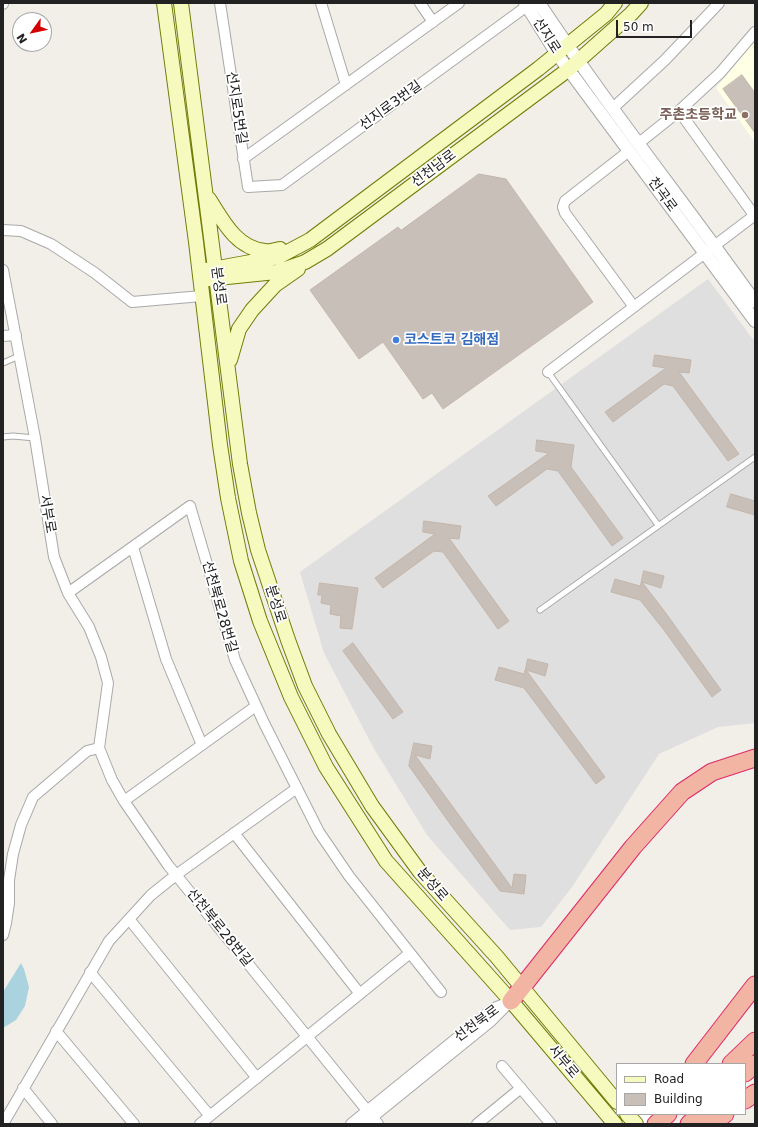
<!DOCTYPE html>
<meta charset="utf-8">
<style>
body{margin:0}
#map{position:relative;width:758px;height:1127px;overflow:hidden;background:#f2efe9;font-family:"DejaVu Sans",sans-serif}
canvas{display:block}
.frame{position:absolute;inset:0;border:4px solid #222;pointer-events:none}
.legend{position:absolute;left:616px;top:1063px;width:130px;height:52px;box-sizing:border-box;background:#fff;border:1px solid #a7a7a7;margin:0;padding:5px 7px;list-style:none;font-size:12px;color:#222}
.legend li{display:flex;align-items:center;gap:8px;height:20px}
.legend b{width:20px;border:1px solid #a7a7a7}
.north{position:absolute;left:12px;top:12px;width:40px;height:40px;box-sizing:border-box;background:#fff;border:1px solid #a7a7a7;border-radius:50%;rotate:237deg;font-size:11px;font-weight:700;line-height:16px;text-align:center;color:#222}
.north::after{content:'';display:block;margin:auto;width:14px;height:18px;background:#d40000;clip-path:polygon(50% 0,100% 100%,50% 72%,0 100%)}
.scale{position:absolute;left:616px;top:20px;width:76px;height:18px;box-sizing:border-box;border:2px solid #222;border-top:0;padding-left:5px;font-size:12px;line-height:14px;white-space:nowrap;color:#222;-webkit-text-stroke:3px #fff;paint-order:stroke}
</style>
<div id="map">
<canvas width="758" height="1127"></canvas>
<div class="frame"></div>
<ul class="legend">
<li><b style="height:5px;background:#f7fabf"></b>Road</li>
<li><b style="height:11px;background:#c7bfb8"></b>Building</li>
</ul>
<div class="north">N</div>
<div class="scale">50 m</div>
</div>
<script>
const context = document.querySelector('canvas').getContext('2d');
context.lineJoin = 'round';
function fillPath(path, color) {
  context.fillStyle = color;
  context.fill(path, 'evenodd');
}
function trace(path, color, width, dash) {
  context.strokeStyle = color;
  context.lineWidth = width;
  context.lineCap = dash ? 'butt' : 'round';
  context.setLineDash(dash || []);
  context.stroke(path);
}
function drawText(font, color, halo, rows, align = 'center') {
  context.font = font + ' "DejaVu Sans","Noto Sans KR",sans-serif';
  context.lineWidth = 3.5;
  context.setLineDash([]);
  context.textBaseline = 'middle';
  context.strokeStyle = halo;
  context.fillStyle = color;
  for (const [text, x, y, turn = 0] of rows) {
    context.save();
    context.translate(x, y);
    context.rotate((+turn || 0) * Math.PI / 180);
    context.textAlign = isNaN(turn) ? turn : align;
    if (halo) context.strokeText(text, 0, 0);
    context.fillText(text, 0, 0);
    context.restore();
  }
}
const residential = new Path2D(`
 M708,279l47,63v381l-37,4 -59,27 -87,133 -31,40 -31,3 -83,-95 -54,-88 -49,-94 -24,-81z`);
const education = new Path2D(`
 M755,41v101l-39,-54z`);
const water = new Path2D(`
 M21,963l3,6 5,18 -4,19 -9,14 -13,8v-36z`);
const pier = new Path2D(`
 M640,1114h22l9,10h-41z`);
const building = new Path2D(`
 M742,75l13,18v40l-32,-44z
 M479,174l27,5 87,123 -150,107 -11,-16 -9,6 -40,-57 -24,17 -49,-69 88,-63 3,3z
 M655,355l36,5 -2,13 -10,-1 60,82 -11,7 -55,-75 -9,-2 -51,38 -8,-10 61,-44 -13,-2z
 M537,440l37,5 -3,22 52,71 -11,8 -54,-75 -11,-2 -51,37 -8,-10 61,-43 -13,-2z
 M731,494l24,7v14l-28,-8z
 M424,521l37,5 -2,13 -10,-1 60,83 -11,8 -55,-77 -9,-1 -51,37 -8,-10 60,-44 -12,-2z
 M644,571l20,5 -3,12 -19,-6 23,30 56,78 -9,7 -48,-67 -24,-30 -29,-8 4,-13 25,7z
 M320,583l38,5 -6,41 -12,-1 1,-12 -11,-2 1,-9 -10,-2 1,-8h-4z
 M353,643l50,69 -10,7 -50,-68z
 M528,659l20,5 -3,12 -19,-6 79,107 -9,7 -72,-96 -29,-8 4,-13 25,7z
 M414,743l18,3 -2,13 -15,-4 97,133 2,-14 12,1 -2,19 -24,-3 -52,-70 -39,-55z`);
const service = new Path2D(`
 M3,363l16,-7
 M548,372l110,153
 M3,437l10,-1 22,2
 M540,610l215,-153`);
const minor = new Path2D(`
 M220,3l28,184 34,-2 245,-179
 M321,3l25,82
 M420,3l13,19
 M3,4v-1
 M613,108l52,-48 54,-57
 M679,111l75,104
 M639,143l40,-32 41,-38 35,-41
 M629,151l-64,50 -2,6 2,6 69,94
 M243,159l216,-156
 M3,230l18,1 30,13 44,29 37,29 70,-6
 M3,270l32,168 19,119 14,36 21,34 12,30 7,26 -9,65 13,32 12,21 44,64 210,259
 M3,336l13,-1
 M548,372l207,-157
 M133,547l33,112 36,86
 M68,593l122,-87 45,154 29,63 55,109 30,44 92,116
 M124,801l132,-95
 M234,833l126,161
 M129,919l128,159
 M3,935l3,-12 3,-20v-23l4,-26 8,-29 12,-28 54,-46 12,-3
 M90,972l120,144
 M56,1031l78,93
 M502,1066l49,58
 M23,1088l29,36
 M3,1124l106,-183 42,-46 25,-20 121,-87
 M200,1124l210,-171
 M351,1124l143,-116 17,-7
 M364,1124l127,-103 17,-17
 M477,1124l44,-36`);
const tertiary = new Path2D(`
 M525,3l32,51 198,267
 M539,3c68,103 145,199 216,299`);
const secondary = new Path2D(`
 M164,3l32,239 24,203 8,53 13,63 19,60 31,76 35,70 60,94 125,140 104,123
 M181,3l59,461 9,49 9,37 30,90 17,46 24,48 43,72 48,66 77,85 120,145
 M209,199c14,22 27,49 56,52 4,1 10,-1 15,-2
 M207,270l71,-13 32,-17 228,-171 68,-55 9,-11
 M208,279l68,-7 29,-10 22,-13 242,-180 62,-55 10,-11
 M230,360l9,-31 13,-19 23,-25 23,-16
 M627,1114l9,10`);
const trunk = new Path2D(`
 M511,1001l122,-154 49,-55 30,-20 43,-14
 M694,1064l61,-79
 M731,1064l24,-23
 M745,1073l10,-9
 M745,1100l10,-7
 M656,1124l12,-10
 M689,1124l11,-10
 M711,1124l14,-10`);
const markers = [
 [745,115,4,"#8d6e63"],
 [396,340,4,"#3f7fe0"]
];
const streetNames = [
 ["선지로",546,36,57],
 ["선지로3번길",391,106,-36],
 ["선지로5번길",236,108,81],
 ["선천남로",434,169,-37],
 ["천곡로",662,195,54],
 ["분성로",218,286,82],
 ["서부로",47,514,80],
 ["분성로",275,604,72],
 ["선천북로28번길",219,607,74],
 ["분성로",432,885,49],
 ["선천북로28번길",219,928,51],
 ["선천북로",477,1024,-36],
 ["서부로",563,1062,50]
];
const educationNames = [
 ["주촌초등학교",737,115]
];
const shopNames = [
 ["코스트코 김해점",404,340]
];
fillPath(residential, '#e0dfdf');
fillPath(education, '#ffffe5');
fillPath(water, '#aad3df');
fillPath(pier, '#fff');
fillPath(building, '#c7bfb8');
trace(building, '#c4b6ab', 1);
trace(service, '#a9a9a9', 7);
trace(minor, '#a9a9a9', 12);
trace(tertiary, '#a9a9a9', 14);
trace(secondary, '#707d05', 16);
trace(trunk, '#dc2a67', 19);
trace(service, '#fff', 5);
trace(minor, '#fff', 10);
trace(tertiary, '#fff', 12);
trace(secondary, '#f7fabf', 14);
trace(trunk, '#f2b4a3', 17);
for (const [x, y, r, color] of markers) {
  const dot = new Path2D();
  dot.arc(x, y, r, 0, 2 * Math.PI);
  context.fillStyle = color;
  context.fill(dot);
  trace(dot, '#fff', 1.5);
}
drawText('14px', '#222', '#fff', streetNames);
drawText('bold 14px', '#785e54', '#fff', educationNames, 'right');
drawText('bold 14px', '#366cbe', '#fff', shopNames, 'left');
</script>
